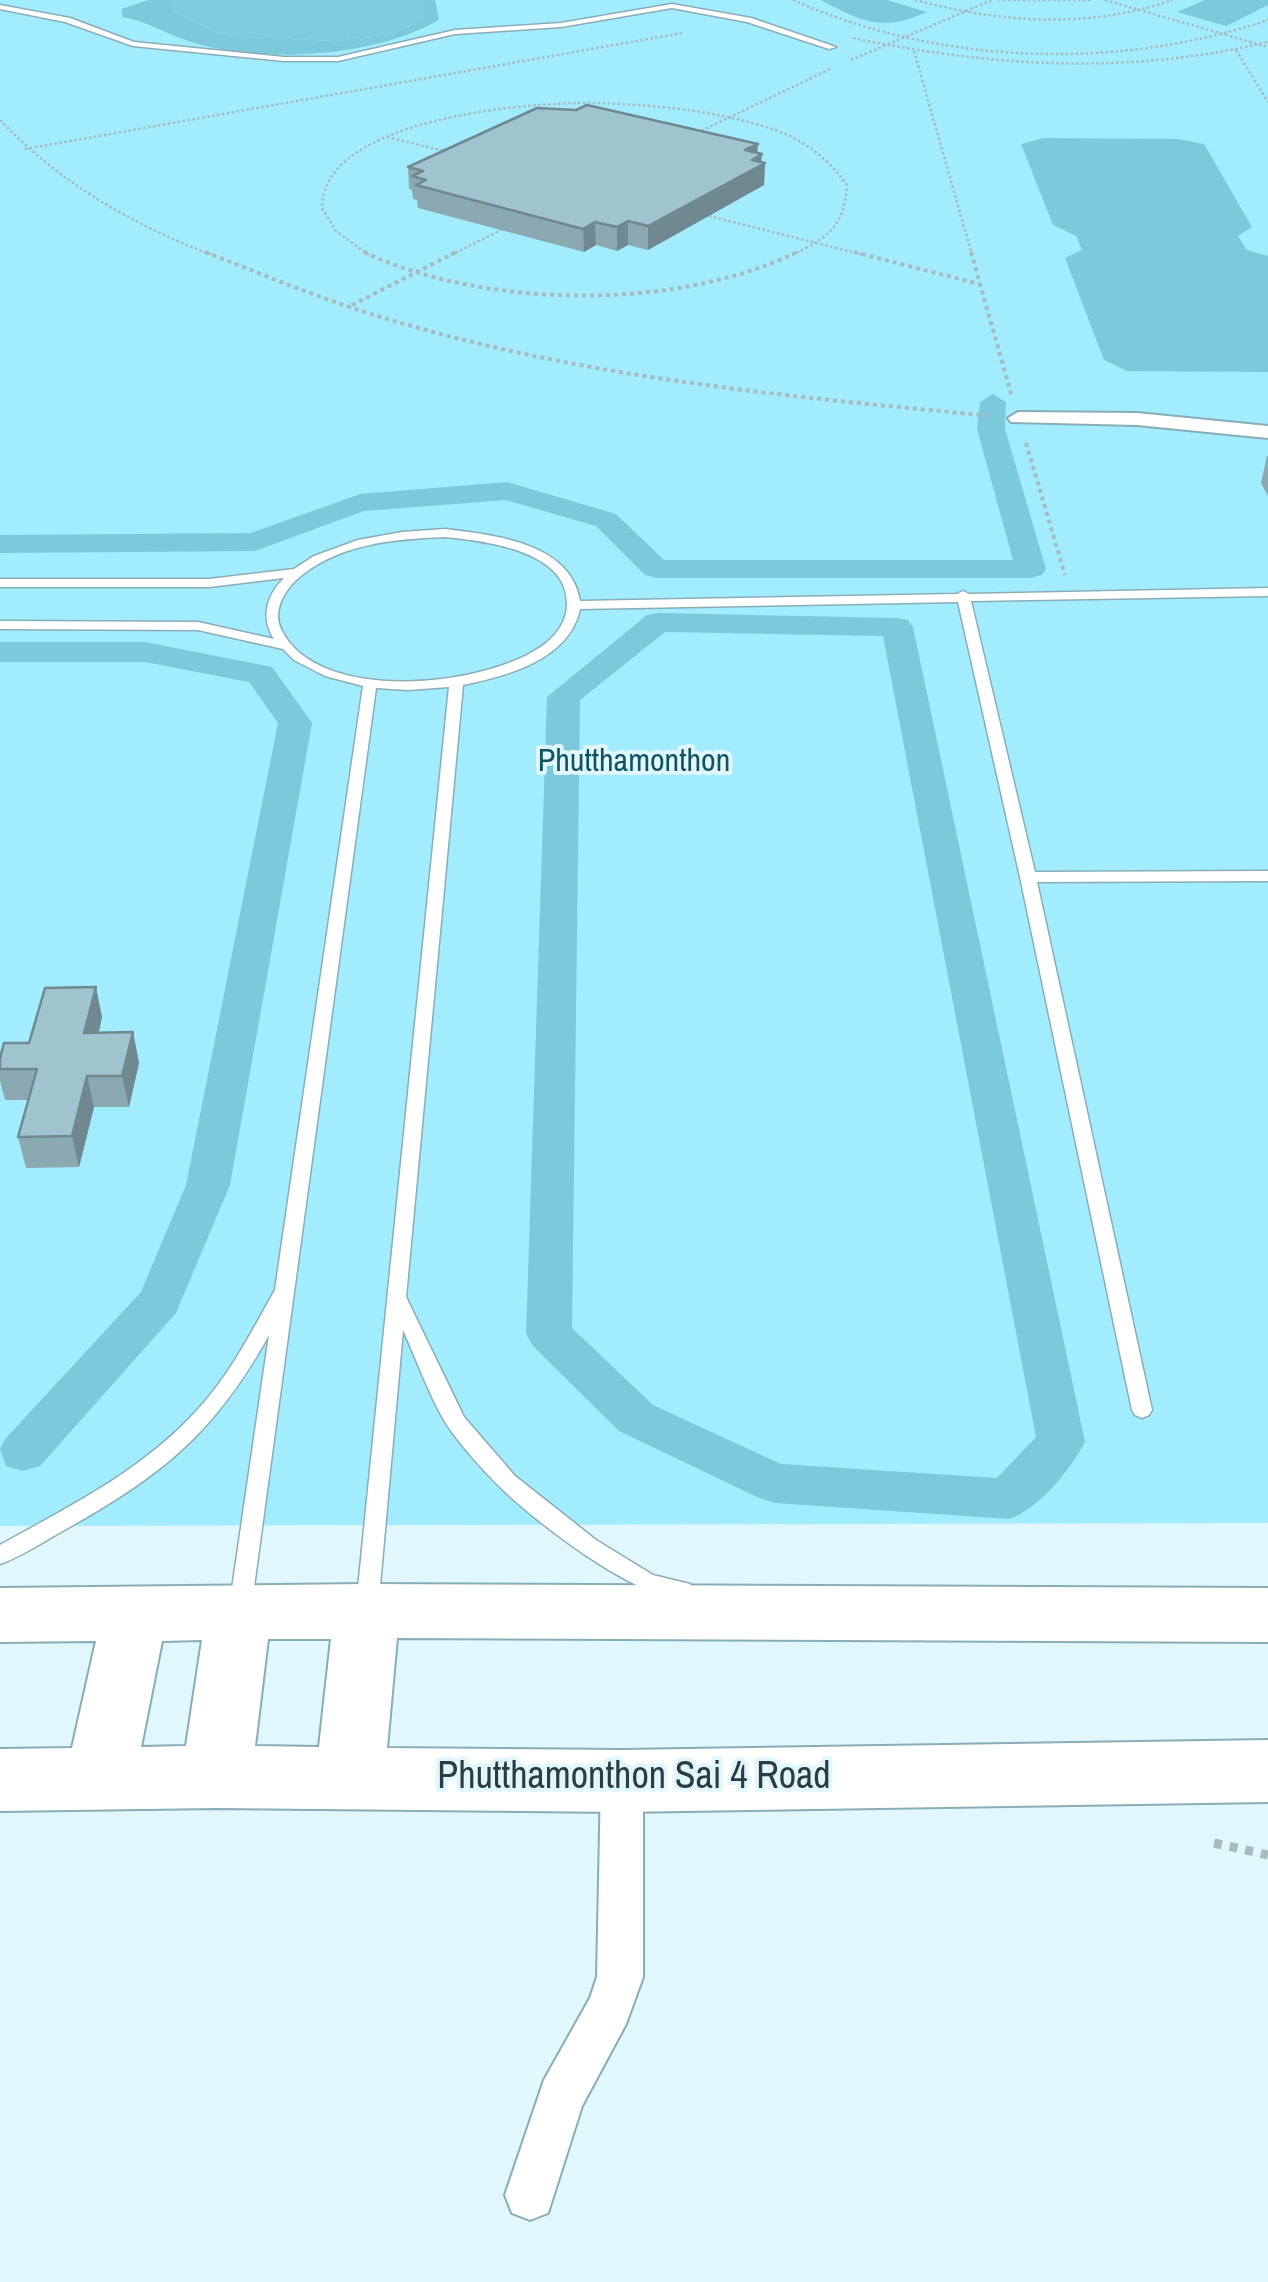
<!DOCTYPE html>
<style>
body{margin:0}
canvas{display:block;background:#e0f7fd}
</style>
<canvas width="1268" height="2282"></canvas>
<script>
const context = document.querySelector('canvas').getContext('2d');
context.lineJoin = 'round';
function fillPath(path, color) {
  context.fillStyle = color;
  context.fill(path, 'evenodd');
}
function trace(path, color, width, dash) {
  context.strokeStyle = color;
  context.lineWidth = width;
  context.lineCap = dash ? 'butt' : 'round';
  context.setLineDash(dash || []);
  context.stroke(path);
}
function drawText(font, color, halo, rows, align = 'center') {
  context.font = font + ' "Archivo Narrow",sans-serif';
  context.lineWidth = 8;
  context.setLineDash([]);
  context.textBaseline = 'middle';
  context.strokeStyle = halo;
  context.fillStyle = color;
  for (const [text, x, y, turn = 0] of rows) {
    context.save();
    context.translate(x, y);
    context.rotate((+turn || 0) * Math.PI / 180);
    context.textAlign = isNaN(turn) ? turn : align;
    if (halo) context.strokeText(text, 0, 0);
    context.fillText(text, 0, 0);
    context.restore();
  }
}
const green = new Path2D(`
 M0,0h1268v1523l-1268,3z`);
const forest = new Path2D(`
 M172,0h249l3,19 -33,16 -56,6 -112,-5 -50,-25z`);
const water = new Path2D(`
 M148,0h24l1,11 50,25 112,5 56,-6 33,-16 -3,-19h14l4,20c-63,36 -166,43 -237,25 -29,-7 -51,-23 -80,-28v-8z
 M821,0h66l40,12c-44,20 -65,10 -106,-12z
 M1205,0h63v5l-42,21 -49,-14z
 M1044,138l134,1 26,5 48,83 -14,9 9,14 21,6v116l-141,-1 -23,-11 -39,-102 17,-8 -6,-14 -23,-11 -32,-81z`);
const canal = new Path2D(`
 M993,394l13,8 -1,27 41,140 -4,6 -11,3h-375l-11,-3 -49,-49 -90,-26 -142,11 -109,40 -255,2v-18l251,-2 109,-39 147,-12 109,32 48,46h349l-36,-131 3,-27z
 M658,613l239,5 11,2 5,7 172,815c-15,28 -46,67 -76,77l-234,-16 -18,-6 -138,-66 -86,-85 -7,-12 21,-637 100,-82zM665,632l218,4 153,801 -39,41 -216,-14 -128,-59 -81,-77 8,-628z
 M0,642h145l127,25 40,56 -82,462 -54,128 -136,153 -17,5 -17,-5 -6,-17 6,-11 135,-146 45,-107 92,-462 -29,-41 -104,-20h-145z`);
const pathFar2 = new Path2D(`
 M793,0c146,65 324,71 475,20
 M915,0c87,23 172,29 258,0
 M998,0h93
 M1105,0l163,47
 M853,38c140,29 275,37 415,4
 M1236,50l32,52
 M914,51l58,204
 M851,60l141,-60
 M0,120c60,63 131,104 212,135
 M697,133l133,-64
 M387,137l61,15
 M25,149l657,-116
 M709,216l155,39
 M369,255l-33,-24 -14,-23c0,-89 201,-105 265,-105 62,1 130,7 188,27 31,11 53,29 72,55 -3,42 -18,52 -55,70
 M451,255l50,-25`);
const pathFar1 = new Path2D(`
 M205,252c62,24 123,50 186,68 193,58 401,77 601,96
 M364,252c120,57 313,59 433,0
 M854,252l125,32
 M971,252l41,145
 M352,305l104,-53
 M1026,443l39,132`);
const path = new Path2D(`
 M1214,1843l54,12`);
const lane = new Path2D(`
 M672,4l79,14 85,29 -7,2 -82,-27 -75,-14 -111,19 -106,7 -117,27h-54l-151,-15 -68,-24 -65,-13v-4l70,13 64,24 150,15h54l117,-27 106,-7z
 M445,529c47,6 126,13 135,72l377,-7 6,-3 6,3 299,-6v8l-297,5 64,271 233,-1v10l-231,1 115,528 -3,5 -7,3 -7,-3 -3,-5 -112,-533 -62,-275 -378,7c-11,51 -73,67 -117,76l-57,612 58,120 51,59 81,64 57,35 37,9 3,6 -3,6c-42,15 -160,-79 -190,-109 -17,-17 -37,-39 -51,-59 -18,-27 -32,-68 -46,-98l-25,278 -3,6 -8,3 -8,-3 -3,-6 93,-921 -41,3 -32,-2 -125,921 -3,6 -8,3 -8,-3 -3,-6 40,-274c-54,97 -105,139 -201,193 -22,12 -45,28 -68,36v-19c74,-41 151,-79 206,-145 28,-33 48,-73 69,-110l88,-604 -38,-10 -31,-16 -11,-11 -85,-19 -198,-1v-8l198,1 76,17c-14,-22 -7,-44 10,-61l-75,9h-209v-8h209l85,-10 20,-13 44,-16 44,-8zM445,537c39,4 123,13 122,67 0,16 -9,29 -21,39 -55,44 -229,63 -265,-14 -8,-17 2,-36 14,-48 41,-37 97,-42 150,-44z`);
const street = new Path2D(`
 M1018,412l119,1 131,13v12l-131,-13 -126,-3 -3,-4z
 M622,1762l15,5 6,14v196l-17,47 -44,82 -34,107 -18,7 -18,-7 -7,-18 39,-115 46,-82 7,-21 4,-196 6,-14z`);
const primary = new Path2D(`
 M367,1584l901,4v54l-871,-4 -10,110 235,2 646,-10v62l-646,10 -406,-4 -216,3v-62l72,-1 24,-107 -96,1v-54zM268,1639h63l-12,108 -64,-1zM202,1640l-16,106 -45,1 21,-106z`);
const wall = new Path2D(`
 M762,162l3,1 -1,22 -116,65 -20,-5 -11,6 -21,-6 -12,7 -166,-44 -1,-8 -4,-1 -1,-9 -3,-1 -1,-22z
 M1267,456h1v40l-7,-13z
 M102,1017l-3,16 34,-1 6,31 -10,44h-35l-15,60 -53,1 -8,-31 11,-37h-24l-5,-19v-23l29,-15z`);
const shadedWall = new Path2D(`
 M758,144l-1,13 5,-3 -1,11 4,-2 -1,22 -116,65v-24l97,-76z
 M628,221v24l-11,6v-24z
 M595,222l1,23 -12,7 -1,-23z
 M96,987l6,30 -11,46 -7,-30z
 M133,1032l6,31 -10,44 -7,-31z
 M87,1076l7,31 -15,60 -7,-31z`);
const building = new Path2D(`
 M587,105l171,39 -13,6 17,4 -10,6 13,3 -117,63 -20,-5 -11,6 -22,-5 -12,7 -167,-44 10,-5 -14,-4 11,-5 -15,-4 129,-59 39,2z
 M96,987l-12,46 49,-1 -11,44h-35l-15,60 -54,1 19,-68h-37v-11l4,-15h25l16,-55z`);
const parkNames = [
 ["Phutthamonthon",634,762]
];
const nearStreetnames = [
 ["Phutthamonthon Sai 4 Road",634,1778]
];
fillPath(green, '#a1ecfe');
fillPath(forest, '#7eccde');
fillPath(water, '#7bc9db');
fillPath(canal, '#7bc9db');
trace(lane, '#89adb6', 3);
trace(street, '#89adb6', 4);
trace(primary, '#89adb6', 4);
trace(pathFar2, '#a6bbc0', 2.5, [2.5, 2.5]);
trace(pathFar1, '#a6bbc0', 4, [4, 4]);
trace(path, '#a6bbc0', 9, [8, 8]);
fillPath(lane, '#fff');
fillPath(street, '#fff');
fillPath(primary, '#fff');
fillPath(wall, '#8aa9b1');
fillPath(shadedWall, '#708990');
fillPath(building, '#a0c4ce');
trace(building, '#708990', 2.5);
drawText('32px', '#0f5360', '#e0f7fd', parkNames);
drawText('38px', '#2d3c40', '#e0f7fd', nearStreetnames);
</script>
